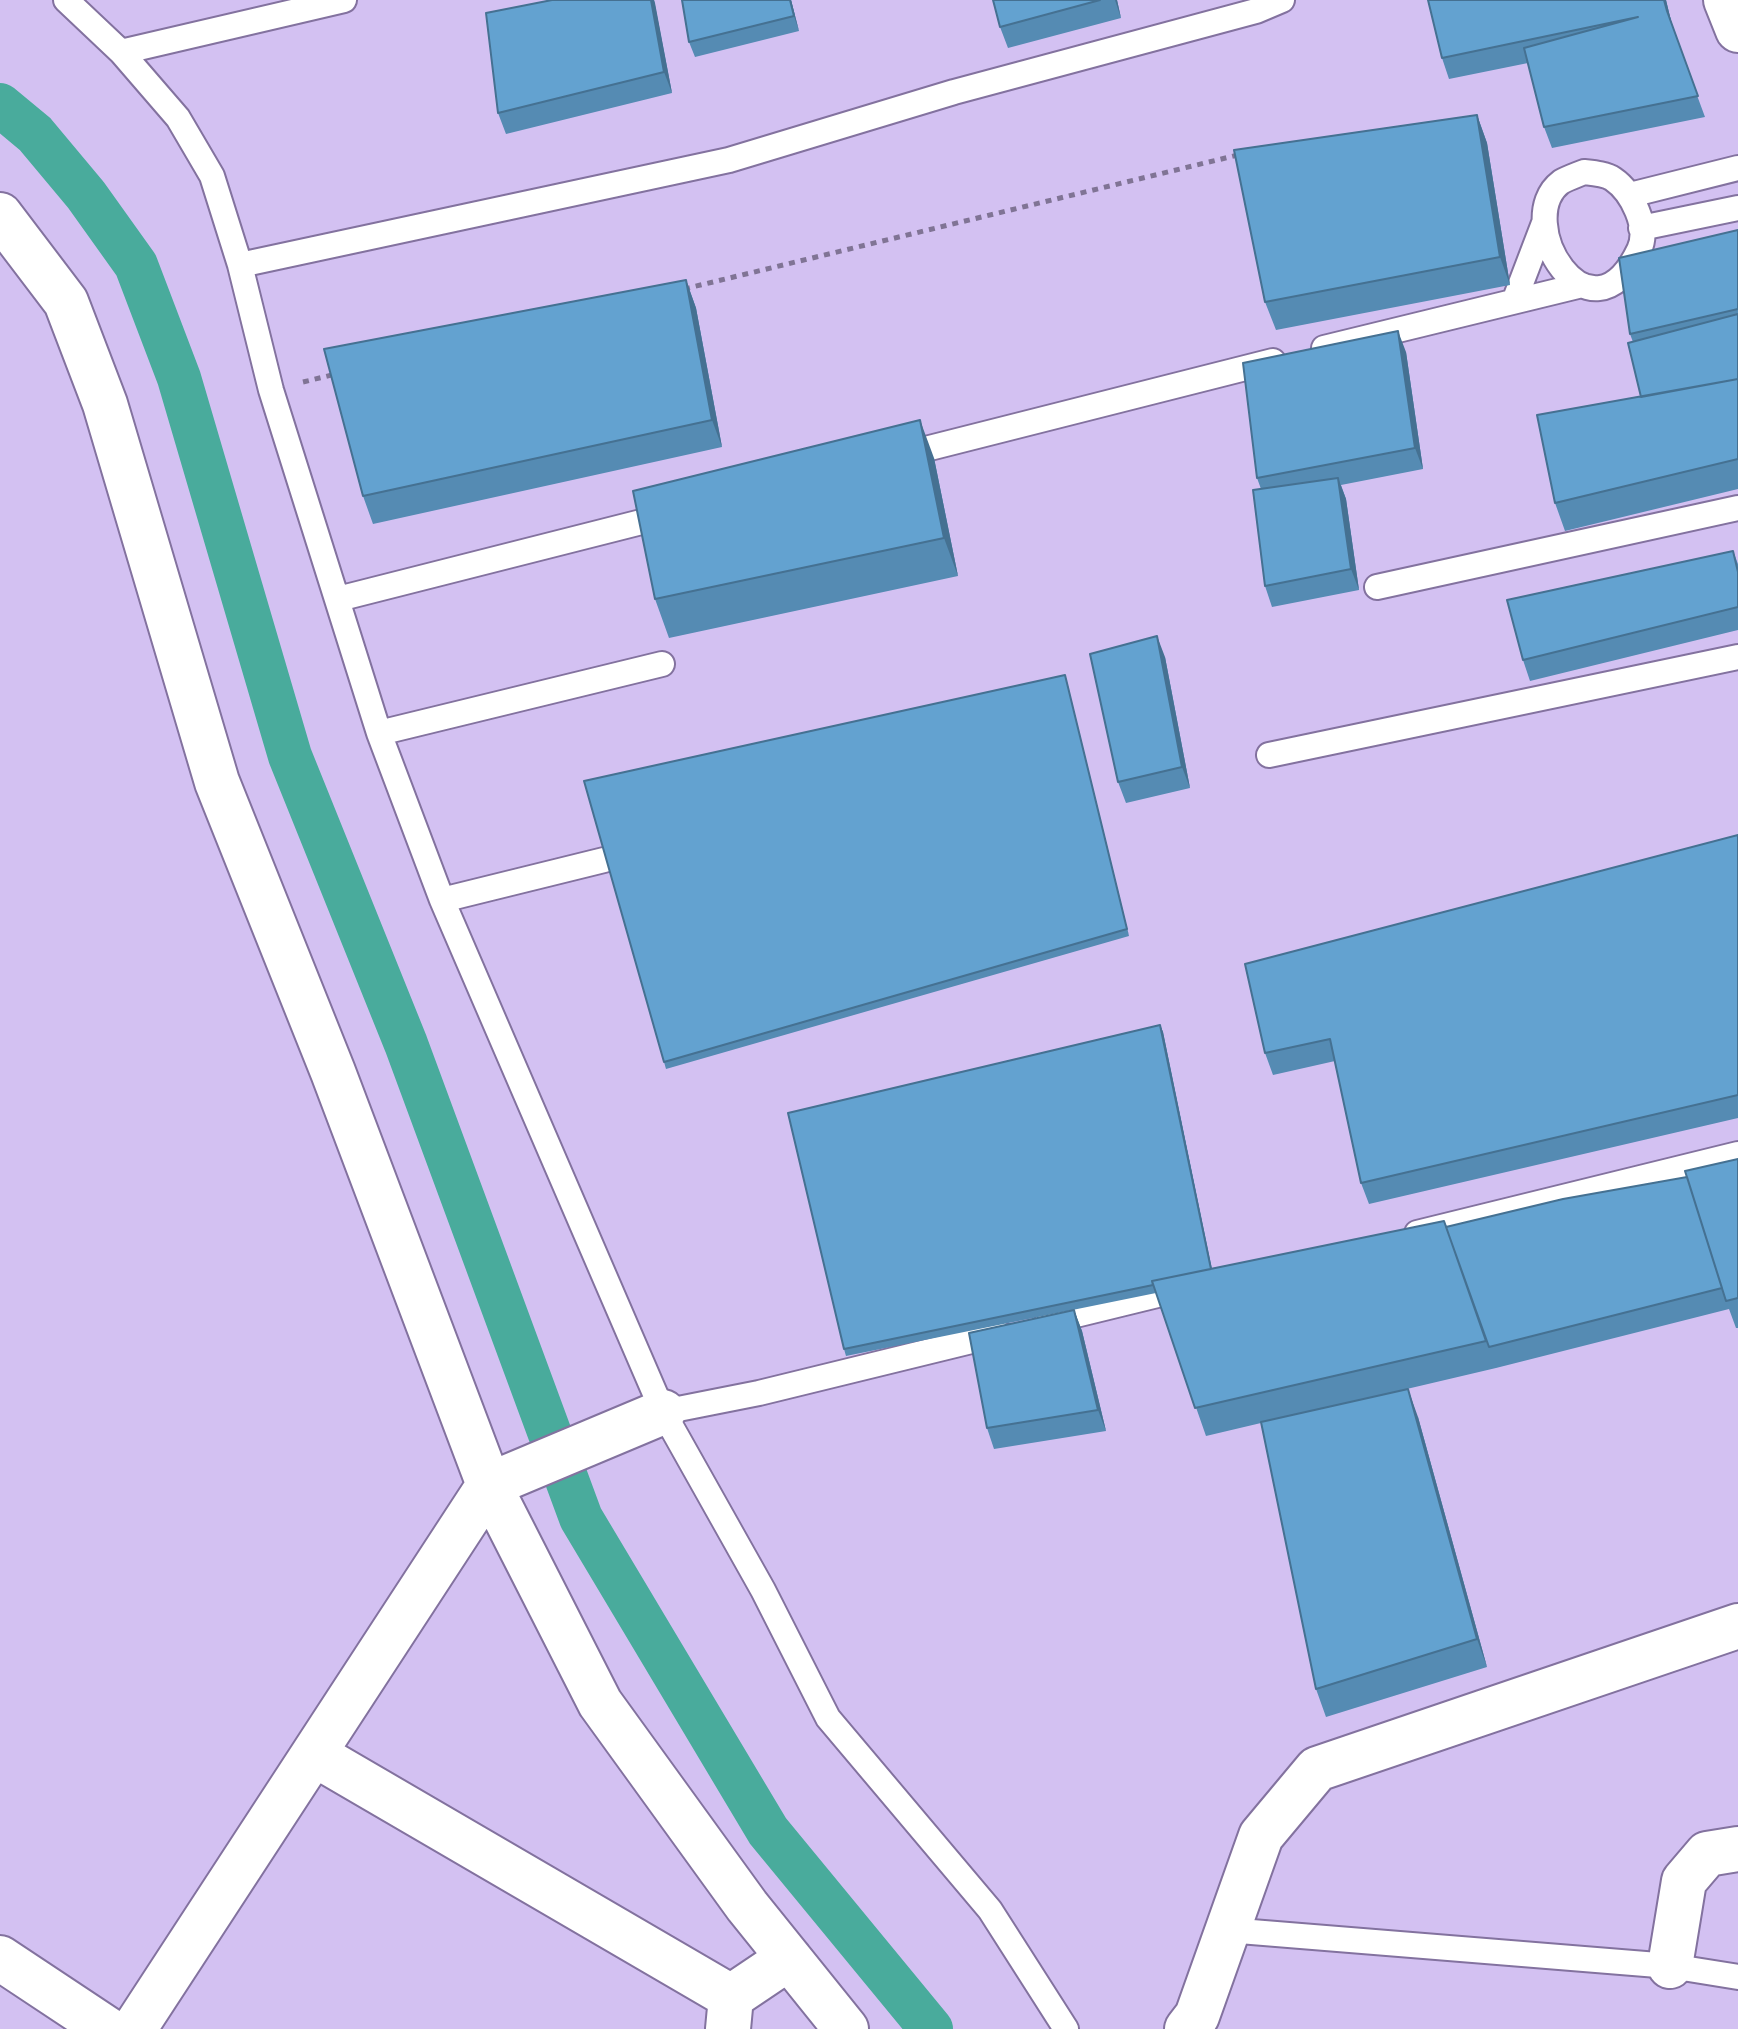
<!DOCTYPE html>
<style>
body{margin:0}
canvas{display:block;background:#d3c1f2}
</style>
<canvas width="1738" height="2029"></canvas>
<script>
const context = document.querySelector('canvas').getContext('2d');
context.lineJoin = 'round';
function trace(path, color, width, dash) {
  context.strokeStyle = color;
  context.lineWidth = width;
  context.lineCap = dash ? 'butt' : 'round';
  context.setLineDash(dash || []);
  context.stroke(path);
}
function fillPath(path, color) {
  context.fillStyle = color;
  context.fill(path, 'evenodd');
}
const canal = new Path2D(`
 M0,105l35,29 51,61 50,70 43,113 111,378 116,288 175,474 187,313 163,198`);
const path = new Path2D(`
 M684,289l558,-135
 M303,382l33,-8`);
const lane = new Path2D(`
 M66,0l55,52 57,66 34,58 28,89 31,125 108,343 63,167 221,512 100,178 65,128 162,192 76,119
 M121,52l223,-52
 M1584,172c9,1 22,2 29,7 19,13 37,49 26,71 -49,103 -129,-30 -78,-68 7,-4 16,-7 23,-10z
 M1630,195l108,-27
 M1641,228l97,-20
 M240,265l489,-105 225,-68 302,-81 26,-11
 M1515,299l29,-76
 M1324,348l258,-63
 M898,456l375,-95
 M1377,587l361,-79
 M338,599l331,-84
 M379,733l283,-69
 M1269,755l469,-98
 M442,900l162,-40
 M1417,1233l321,-79
 M1047,1322l139,-34
 M663,1412l96,-19 241,-59
 M1227,1930l443,36 68,11`);
const street = new Path2D(`
 M0,215l66,87 39,102 112,378 116,290 156,413 111,218 147,203 99,123
 M314,1754l417,243
 M0,1958l107,71
 M1670,1966l14,-85 23,-27 31,-5
 M134,2029l355,-544 174,-73
 M728,2029l3,-32 58,-39
 M1187,2029l10,-13 64,-180 56,-67 421,-143`);
const secondary = new Path2D(`
 M1726,0l12,30`);
const wall = new Path2D(`
 M552,0h102l18,93 -166,41 -8,-21z
 M791,0l8,31 -104,26 -6,-15z
 M993,0h124l4,18 -113,30 -8,-21z
 M1666,0l8,33 31,84 -153,31 -8,-21 -16,-64 -79,16 -7,-21z
 M1477,115l10,28 23,142 -234,45 -11,-28z
 M1738,230v259l-173,42 -10,-28 86,-106 -8,-55 -3,-8z
 M686,280l10,28 26,139 -349,77 -10,-28z
 M1406,352l17,117 -82,16 5,14 13,91 -87,17 -7,-21 -4,-97 -4,-11z
 M934,458l24,118 -289,62 -14,-39z
 M1733,551l5,13v66l-208,51 -7,-21z
 M1165,657l25,131 -64,15 -8,-21z
 M1065,675l64,261 -463,133 -2,-7z
 M1738,835v283l-369,86 -8,-21 -26,-122 -62,14 -8,-22z
 M1160,1025l3,7 49,237 234,-42 241,-50 51,-18v169h-2l-7,-19 -233,59 -136,32 58,17 69,250 -161,50 -10,-28 -55,-266 -55,13 -50,-143 -310,63 -2,-7z
 M1074,1310l8,21 24,100 -112,18 -7,-21z`);
const shadedWall = new Path2D(`
 M651,0h3l1,3 17,90 -8,-21z
 M790,0h1l8,31 -5,-15z
 M1115,0h2l4,18z
 M1664,0h2l8,33 -7,-22z
 M1477,115l10,28 23,142 -10,-28z
 M686,280l10,28 26,139 -10,-27z
 M1398,331l8,21 17,117 -8,-21z
 M920,420l14,38 24,118 -14,-38z
 M1338,478l8,21 13,91 -8,-21z
 M1157,636l8,21 25,131 -8,-21z
 M1065,675l2,7 62,254 -2,-7z
 M1160,1025l3,7 51,249 -3,-8z
 M1074,1310l8,21 24,100 -8,-21z
 M1408,1389l10,28 69,250 -10,-28z`);
const building = new Path2D(`
 M552,0h99l13,72 -166,41 -12,-100z
 M682,0h108l4,16 -105,26z
 M993,0h107l-100,27z
 M1428,0h236l3,11 31,85 -154,31 -20,-79 114,-31 -196,41z
 M1477,115l23,142 -235,45 -31,-152z
 M1738,230v79l-108,25 -11,-76z
 M686,280l26,140 -349,76 -39,-147z
 M1738,314v65l-97,18 -13,-54z
 M1398,331l17,117 -158,30 -14,-115z
 M1738,379v80l-183,44 -18,-88z
 M920,420l24,118 -289,61 -22,-108z
 M1338,478l13,91 -86,17 -12,-96z
 M1733,551l5,21v35l-215,53 -16,-60z
 M1157,636l25,131 -64,15 -28,-128z
 M1065,675l62,254 -463,133 -80,-281z
 M1738,835v260l-377,88 -31,-144 -65,14 -20,-89z
 M1160,1025l51,244 -59,12 1,4 -309,64 -56,-236z
 M1738,1159v139l-12,3 -41,-130z
 M1687,1177l35,111 -233,59 -43,-120 117,-28z
 M1444,1221l42,120 -291,67 -43,-127z
 M1074,1310l24,100 -111,18 -18,-95z
 M1408,1389l69,250 -161,50 -55,-267z`);
trace(canal, '#49ab9c', 44);
trace(lane, '#83729f', 28);
trace(street, '#83729f', 48);
trace(secondary, '#83729f', 48);
trace(path, '#807495', 5, [6, 6]);
trace(lane, '#fff', 24);
trace(street, '#fff', 44);
trace(secondary, '#fff', 44);
fillPath(wall, '#558bb3');
fillPath(shadedWall, '#457192');
fillPath(building, '#63a2d0');
trace(building, '#457192', 2);
</script>
